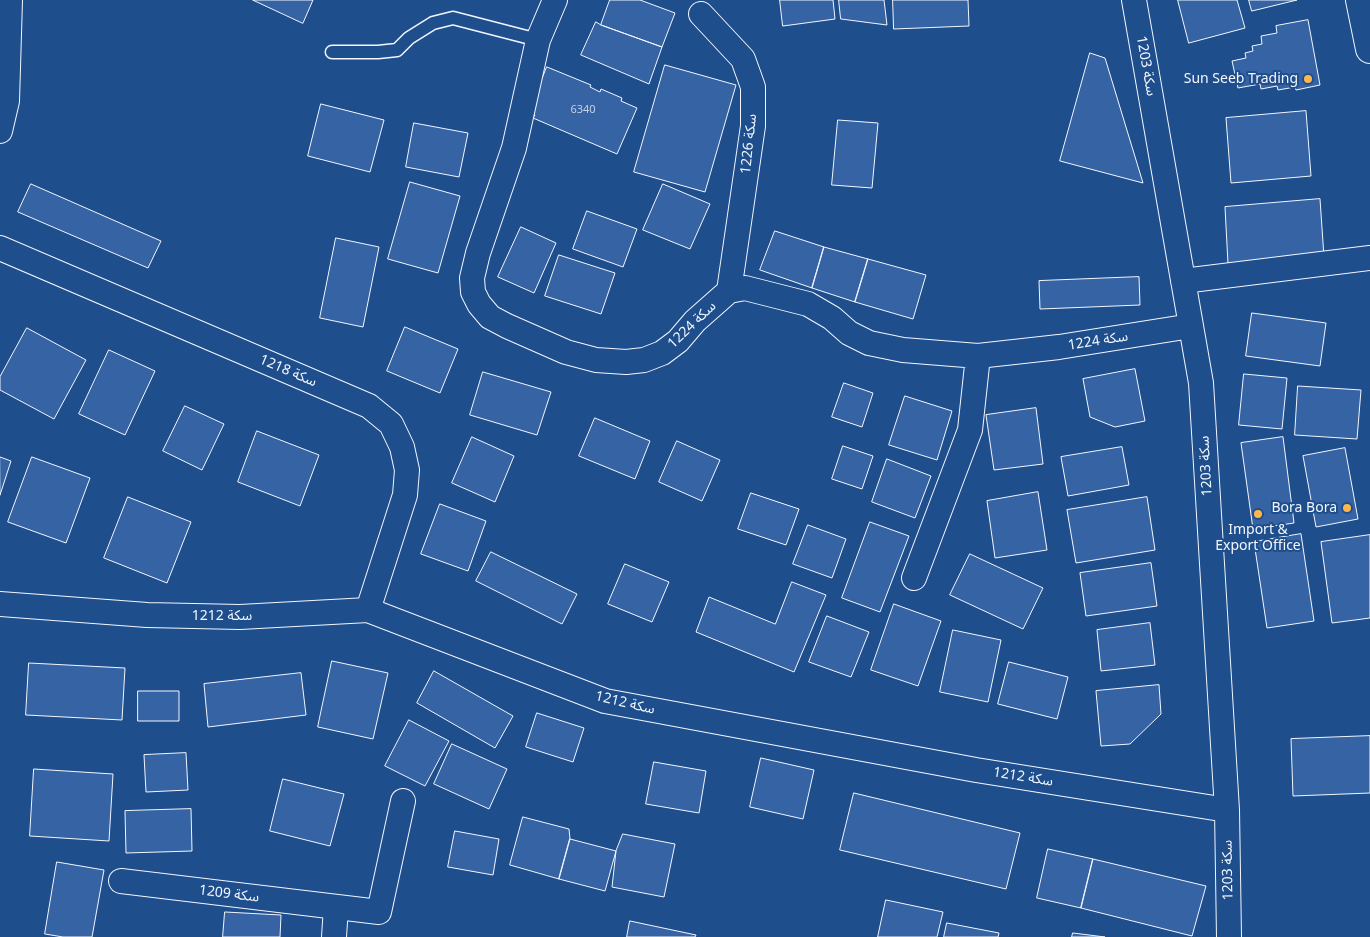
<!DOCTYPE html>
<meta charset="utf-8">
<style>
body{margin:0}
canvas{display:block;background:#1f4e8c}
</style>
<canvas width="1370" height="937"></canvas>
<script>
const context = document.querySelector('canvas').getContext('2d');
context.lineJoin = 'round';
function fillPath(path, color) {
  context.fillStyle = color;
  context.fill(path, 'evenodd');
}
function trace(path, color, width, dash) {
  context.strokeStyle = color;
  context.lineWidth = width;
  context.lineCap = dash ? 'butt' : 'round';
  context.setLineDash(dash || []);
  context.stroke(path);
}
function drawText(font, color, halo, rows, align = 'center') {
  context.font = font + ' "Noto Sans","Noto Sans Arabic",sans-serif';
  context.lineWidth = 4;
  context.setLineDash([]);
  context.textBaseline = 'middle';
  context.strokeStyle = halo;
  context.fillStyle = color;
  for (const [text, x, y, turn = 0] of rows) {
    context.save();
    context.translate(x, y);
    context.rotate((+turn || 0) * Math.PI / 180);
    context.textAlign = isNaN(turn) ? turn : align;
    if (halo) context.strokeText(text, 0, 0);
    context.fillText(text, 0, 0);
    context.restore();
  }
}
const building = new Path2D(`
 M253,0h60l-10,23z
 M610,0h30l35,13 -13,34 -61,-22z
 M780,0h53l2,19 -52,7z
 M839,0h45l3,25 -46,-6z
 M893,0h75l1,26 -75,3z
 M1178,0h59l8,28 -56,15z
 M1249,0h48l-45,11z
 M1308,20l12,65 -24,5 -1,-3 -17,3 -1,-4 -16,3 -1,-5 -22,4 -6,-27 14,-3 -1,-5 8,-2 -1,-5 10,-2 -1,-8 16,-3 -1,-7z
 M596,22l5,3 61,22 -13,37 -68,-29z
 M1090,53l15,5 38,125 -83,-22z
 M665,65l71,20 -31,107 -71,-20z
 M547,67l44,18 -1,2 10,5 1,-3 21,9 -1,3 16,7 -20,46 -84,-36 2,-3 -6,-3z
 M321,104l63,16 -14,52 -62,-16z
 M1306,111l5,65 -80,7 -5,-65z
 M838,120l40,3 -6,65 -40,-3z
 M414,123l54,10 -9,44 -53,-10z
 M410,182l50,14 -22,77 -50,-14z
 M31,184l130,57 -13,27 -130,-56z
 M663,184l47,20 -20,45 -47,-19z
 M1320,199l4,58 -96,7 -3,-57z
 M587,211l50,18 -14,38 -50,-18z
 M521,227l35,16 -22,50 -36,-16z
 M775,231l49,16 -12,41 -52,-18z
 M336,238l43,9 -16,80 -43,-9z
 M824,247l44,12 -13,43 -43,-14z
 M559,255l56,18 -14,41 -56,-18z
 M868,259l58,16 -13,44 -58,-17z
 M1139,277l1,28 -100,4 -1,-28z
 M1252,313l74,10 -6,43 -74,-10z
 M405,327l53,22 -18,44 -53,-22z
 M27,328l59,32 -32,59 -54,-29v-13z
 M109,350l46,21 -30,64 -46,-21z
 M1135,369l10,52 -30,6 -25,-10 -7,-38z
 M483,372l68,20 -14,43 -67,-20z
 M1244,374l43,4 -5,51 -43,-4z
 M844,383l29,10 -11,34 -30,-10z
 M1298,386l63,4 -4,49 -62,-4z
 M905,396l47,15 -15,49 -48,-15z
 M185,406l39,18 -22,46 -39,-19z
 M1036,408l7,56 -49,6 -8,-55z
 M595,418l55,23 -15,38 -56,-23z
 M257,431l62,24 -19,51 -62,-24z
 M472,437l42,19 -19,46 -43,-19z
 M1283,437l11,86 -41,6 -12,-86z
 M677,441l43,19 -18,41 -43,-19z
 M843,446l30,10 -11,33 -30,-10z
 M1122,447l7,38 -61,11 -7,-39z
 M1345,448l13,71 -42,8 -13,-71z
 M0,457l11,4 -11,34z
 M32,457l58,21 -24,65 -58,-21z
 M887,459l44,17 -16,42 -43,-16z
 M1038,492l9,58 -52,8 -8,-57z
 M751,493l48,16 -13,36 -48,-16z
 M128,497l63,25 -24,61 -63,-25z
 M1147,497l8,53 -79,13 -9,-53z
 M440,504l46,17 -18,50 -47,-17z
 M870,522l39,14 -29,76 -38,-14z
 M808,525l38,14 -14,39 -39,-14z
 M1301,534l13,87 -47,7 -13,-86z
 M1370,535v83l-38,5 -11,-81z
 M491,552l86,42 -15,30 -86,-43z
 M970,554l73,34 -20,41 -73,-34z
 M1151,563l6,43 -71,10 -6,-43z
 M625,564l44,18 -17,40 -44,-18z
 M792,582l34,13 -32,77 -98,-40 13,-35 66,27z
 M894,604l47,17 -23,65 -47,-16z
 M827,616l42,16 -18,45 -42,-15z
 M1150,623l5,42 -54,6 -4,-41z
 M953,630l48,10 -13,62 -48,-10z
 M332,661l56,12 -15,66 -55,-12z
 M1009,662l59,15 -11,42 -59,-15z
 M29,663l96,5 -3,52 -96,-5z
 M434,671l79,45 -18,32 -78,-45z
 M301,673l5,42 -98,12 -4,-43z
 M1159,685l2,29 -31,30 -29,2 -5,-55z
 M138,691h41v30h-41z
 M537,713l47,15 -11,34 -47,-15z
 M409,720l40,21 -24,45 -40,-20z
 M1370,736v57l-77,3 -2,-57z
 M452,744l55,25 -18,40 -55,-25z
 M186,753l2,37 -42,2 -2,-37z
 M761,758l53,12 -11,49 -53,-12z
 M654,762l52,9 -7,42 -53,-9z
 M34,769l79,5 -4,67 -79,-5z
 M283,779l61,15 -14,52 -60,-15z
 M854,793l166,40 -14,56 -166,-39z
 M191,809l1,42 -66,2 -1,-42z
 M523,817l46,12 1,10 -11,40 -49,-14z
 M455,831l44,8 -6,36 -45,-8z
 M623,834l52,10 -11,53 -52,-10 4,-36z
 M570,839l46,12 -11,40 -46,-12z
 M1048,849l45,10 -12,49 -44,-10z
 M1093,859l113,27 -14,50 -111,-28z
 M57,862l47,8 -12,67h-29l-18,-3z
 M886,900l57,12 -6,25h-59z
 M225,912l56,3 -1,22h-57z
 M630,921l66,14 -1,2h-68z
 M947,923l52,10 -1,4h-54z
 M1073,933l32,4h-33z`);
const lane = new Path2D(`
 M332,52h46l19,-2 12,-12 24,-15 20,-5 85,22`);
const street = new Path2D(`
 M555,0l-17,40 -24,108 -36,105 -6,25 1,14 6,12 11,13 17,9 59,26 30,8 30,2 18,-2 18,-7 16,-12 17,-20 34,-30 16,-3 63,16 24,14 17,15 20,10 34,7 75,6 81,-9 132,-21
 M1134,0l67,383 26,427 2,127
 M701,14l42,45 10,28v39l-24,165
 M0,131l7,-30 3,-101
 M0,248l369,158 22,18 11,23 5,23 -2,25 -37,115
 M1183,281l187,-23
 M914,578l56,-148 8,-74
 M0,604l147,11 93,2 128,-7 237,91 371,69 251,40
 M121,881l258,31 24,-111
 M334,937l2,-30`);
const secondary = new Path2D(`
 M1360,0l10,49`);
const markers = [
 [1308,79,5,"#ffb74d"],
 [1347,508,5,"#ffb74d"],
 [1258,514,5,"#ffb74d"]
];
const numberNames = [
 ["6340",583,110]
];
const streetNames = [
 ["سكة 1203",1146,66,80],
 ["سكة 1226",749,144,-84],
 ["سكة 1224",692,325,-44],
 ["سكة 1224",1098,341,-9],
 ["سكة 1218",288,371,23],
 ["سكة 1203",1206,466,-93],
 ["سكة 1212",222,616],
 ["سكة 1212",625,703,13],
 ["سكة 1212",1023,777,9],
 ["سكة 1203",1228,870,-91],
 ["سكة 1209",229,894,7]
];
const poiNames = [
 ["Sun Seeb Trading",1298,79],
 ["Bora Bora",1337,508],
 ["Import &",1258,530,"center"],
 ["Export Office",1258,546,"center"]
];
fillPath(building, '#3563a3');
trace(building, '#f2f6ff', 1);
trace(lane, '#f2f6ff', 15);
trace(street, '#f2f6ff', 26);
trace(secondary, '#f2f6ff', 30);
trace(lane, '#1f4e8c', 12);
trace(street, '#1f4e8c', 24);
trace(secondary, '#1f4e8c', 28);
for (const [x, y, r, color] of markers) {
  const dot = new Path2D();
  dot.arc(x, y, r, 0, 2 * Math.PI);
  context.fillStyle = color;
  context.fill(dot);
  trace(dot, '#1f4e8c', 2);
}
drawText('11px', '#c3d1e8', null, numberNames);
drawText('14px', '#f2f6ff', '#1f4e8c', streetNames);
drawText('14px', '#f2f6ff', '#1f4e8c', poiNames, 'right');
</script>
